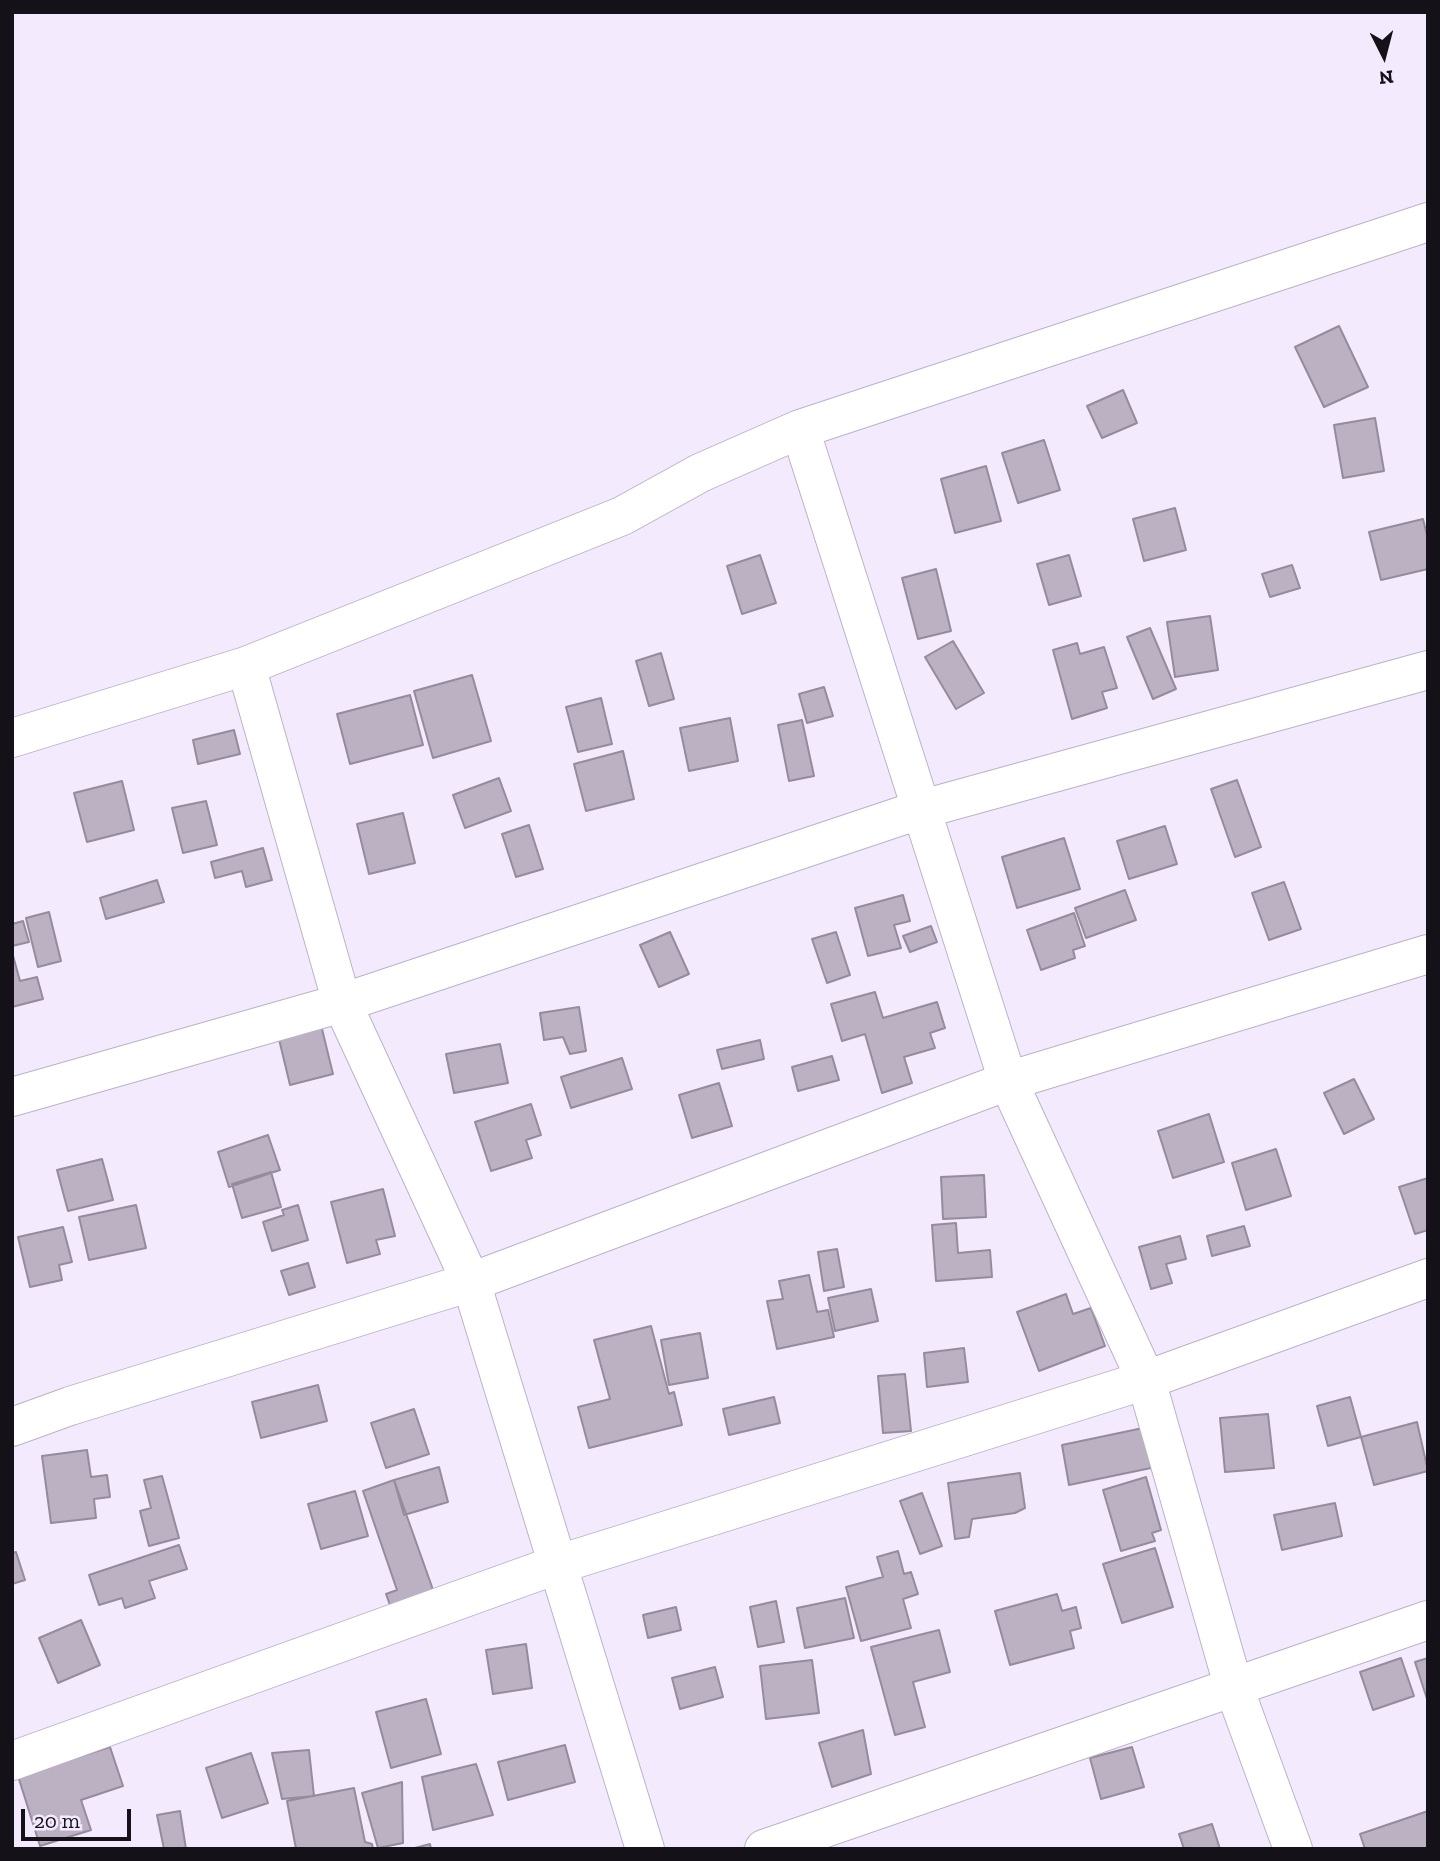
<!DOCTYPE html>
<style>
body{margin:0}
#map{position:relative;width:1440px;height:1861px;overflow:hidden;background:#f4eafe;font-family:"Zilla Slab",serif}
canvas{display:block}
.frame{position:absolute;inset:0;border:14px solid #141118;pointer-events:none}
.north{position:absolute;left:1349px;top:21px;width:70px;height:70px;-webkit-text-stroke:5px #f4eafe;paint-order:stroke;rotate:174deg;font-size:19px;font-weight:700;line-height:28px;text-align:center;color:#141118}
.north::after{content:'';display:block;margin:auto;width:24px;height:32px;background:#141118;clip-path:polygon(50% 0,100% 100%,50% 72%,0 100%)}
.scale{position:absolute;left:21px;top:1809px;width:110px;height:32px;box-sizing:border-box;border:4px solid #141118;border-top:0;padding-left:9px;font-size:21px;line-height:24px;white-space:nowrap;color:#141118;-webkit-text-stroke:5px #f4eafe;paint-order:stroke}
</style>
<div id="map">
<canvas width="1440" height="1861"></canvas>
<div class="frame"></div>
<div class="north">N</div>
<div class="scale">20 m</div>
</div>
<script>
const context = document.querySelector('canvas').getContext('2d');
context.lineJoin = 'round';
function fillPath(path, color) {
  context.fillStyle = color;
  context.fill(path, 'evenodd');
}
function trace(path, color, width, dash) {
  context.strokeStyle = color;
  context.lineWidth = width;
  context.lineCap = dash ? 'butt' : 'round';
  context.setLineDash(dash || []);
  context.stroke(path);
}
const building = new Path2D(`
 M1339,326l29,61 -44,20 -29,-60z
 M1123,390l14,33 -35,15 -15,-32z
 M1375,418l9,53 -41,7 -9,-53z
 M1044,440l16,50 -42,13 -16,-50z
 M986,466l15,55 -46,12 -14,-54z
 M1175,508l11,42 -42,11 -11,-42z
 M1423,519l5,20v30l-47,11 -12,-48z
 M760,555l16,48 -34,11 -15,-48z
 M1069,555l12,41 -32,9 -12,-41z
 M1292,565l8,23 -30,9 -8,-23z
 M936,569l15,62 -33,8 -16,-61z
 M1210,616l8,54 -43,7 -8,-55z
 M1150,628l26,61 -23,10 -26,-62z
 M953,641l31,52 -28,16 -31,-52z
 M1077,643l3,11 24,-7 13,41 -15,4 5,16 -35,11 -19,-69z
 M661,653l13,46 -25,7 -13,-45z
 M472,675l19,66 -58,17 -19,-67z
 M824,687l9,29 -26,7 -8,-29z
 M410,695l13,50 -73,19 -13,-50z
 M601,698l11,46 -34,8 -12,-45z
 M730,718l8,43 -49,10 -9,-43z
 M802,720l12,56 -25,5 -11,-56z
 M234,730l6,24 -42,10 -5,-24z
 M623,751l11,48 -48,12 -12,-47z
 M499,778l12,33 -46,17 -12,-33z
 M1237,780l24,67 -26,10 -24,-68z
 M122,781l12,49 -47,12 -13,-49z
 M206,801l11,44 -34,8 -11,-45z
 M403,813l12,50 -46,11 -12,-50z
 M529,825l14,44 -27,8 -14,-43z
 M1165,826l12,38 -48,15 -12,-38z
 M1064,838l16,51 -63,19 -15,-51z
 M263,848l9,32 -26,7 -4,-16 -27,7 -4,-16z
 M157,880l7,22 -58,17 -6,-21z
 M1284,882l17,47 -32,11 -17,-47z
 M1125,890l11,30 -50,18 -11,-30z
 M903,895l7,26 -16,4 7,23 -33,8 -13,-48z
 M49,912l12,49 -23,6 -12,-49z
 M1074,913l11,33 -12,4 2,8 -34,12 -14,-40z
 M23,921l6,21 -17,4v-22z
 M931,926l6,16 -27,10 -7,-16z
 M670,932l19,42 -30,13 -19,-42z
 M836,932l14,43 -23,8 -15,-44z
 M12,952l8,29 17,-4 6,22 -31,8z
 M875,992l8,26 54,-16 8,26 -15,5 5,15 -31,9 8,26 -30,10 -17,-59 -23,7 -11,-37z
 M579,1007l7,44 -16,3 -7,-17 -19,3 -4,-27z
 M321,1025l12,49 -43,11 -12,-50z
 M760,1040l4,19 -42,10 -5,-19z
 M500,1044l8,39 -54,10 -8,-39z
 M832,1056l7,24 -41,11 -6,-24z
 M622,1058l10,31 -61,19 -10,-31z
 M1354,1079l20,40 -30,15 -20,-41z
 M719,1083l13,43 -40,12 -13,-43z
 M531,1104l10,31 -15,5 6,18 -41,13 -16,-49z
 M1209,1114l15,48 -51,16 -15,-47z
 M268,1135l12,35 -51,17 -11,-35z
 M1276,1149l15,47 -45,14 -14,-47z
 M102,1159l11,41 -45,11 -11,-41z
 M271,1172l10,35 -39,11 -10,-34z
 M984,1175l2,42 -43,2 -2,-42z
 M1428,1178v52l-13,4 -16,-47z
 M383,1189l12,47 -19,4 4,14 -33,9 -16,-61z
 M136,1205l10,43 -57,12 -10,-43z
 M298,1205l10,35 -36,11 -9,-29 21,-7 -2,-5z
 M956,1223l2,30 32,-3 2,27 -56,4 -4,-56z
 M1244,1226l6,20 -38,10 -5,-20z
 M63,1227l9,35 -13,3 3,15 -32,7 -12,-50z
 M1180,1236l6,23 -20,5 6,19 -21,6 -12,-42z
 M837,1249l7,38 -20,4 -6,-39z
 M308,1263l7,24 -26,8 -8,-24z
 M809,1275l8,37 11,-2 6,27 -57,12 -10,-48 16,-2 -4,-18z
 M871,1289l7,32 -43,10 -7,-33z
 M1066,1294l7,20 18,-6 14,38 -66,25 -22,-59z
 M651,1326l18,68 5,-2 8,33 -93,23 -11,-41 32,-8 -16,-59z
 M700,1333l8,45 -39,7 -8,-45z
 M964,1348l4,34 -41,5 -3,-34z
 M905,1374l6,57 -28,2 -5,-57z
 M318,1385l9,36 -66,17 -9,-36z
 M774,1397l6,26 -51,12 -6,-26z
 M1350,1397l11,40 -33,9 -11,-40z
 M414,1409l15,45 -43,14 -15,-45z
 M1268,1414l6,54 -49,4 -5,-54z
 M1417,1422l11,49 -54,14 -13,-48z
 M1143,1428l8,40 -82,17 -7,-40z
 M87,1450l4,27 16,-2 3,22 -16,2 2,19 -45,5 -9,-67z
 M439,1467l9,35 -44,13 -10,-35z
 M1020,1473l5,35 -10,5 -43,6 -3,18 -14,2 -7,-56z
 M162,1476l17,62 -30,8 -9,-35 11,-3 -7,-28z
 M1146,1477l15,53 -9,3 3,8 -34,10 -18,-61z
 M394,1480l43,121 -43,15 -8,-22 11,-4 -34,-99z
 M355,1491l13,45 -47,13 -13,-45z
 M922,1493l20,53 -22,8 -20,-53z
 M1335,1503l7,33 -60,14 -8,-35z
 M179,1545l8,24 -38,12 6,17 -30,10 -3,-10 -23,7 -10,-30z
 M1155,1548l18,59 -51,16 -19,-59z
 M898,1551l6,23 7,-2 7,22 -15,5 8,29 -50,13 -15,-54 37,-10 -6,-20z
 M16,1552l9,28 -13,4v-31z
 M1057,1594l5,17 14,-4 5,21 -11,3 4,17 -64,17 -15,-54z
 M845,1598l9,40 -49,10 -8,-40z
 M776,1601l8,41 -26,5 -8,-40z
 M676,1607l5,23 -33,8 -5,-23z
 M81,1620l19,45 -42,18 -19,-45z
 M939,1630l11,42 -37,10 12,45 -30,8 -24,-88z
 M526,1644l6,44 -39,6 -7,-44z
 M1401,1658l13,38 -41,14 -13,-38z
 M1428,1658v44l-13,-40z
 M812,1660l7,53 -53,6 -6,-53z
 M715,1667l8,30 -43,12 -8,-31z
 M426,1699l15,55 -50,14 -15,-56z
 M863,1730l8,44 -39,13 -13,-44z
 M565,1745l10,37 -67,18 -10,-38z
 M110,1747l13,39 -42,14 10,30 -51,16 -22,-70z
 M1132,1747l12,40 -43,12 -11,-41z
 M309,1750l5,46 -32,3 -10,-46z
 M251,1753l17,50 -46,15 -16,-50z
 M476,1764l17,51 -60,15 -11,-53z
 M402,1782l1,61 -25,5 -16,-55z
 M354,1788l11,54 7,2 1,5h-77l-9,-48z
 M180,1811l6,38h-22l-7,-34z
 M1428,1811v38h-63l-5,-15z
 M1212,1824l8,25h-36l-5,-15z
 M430,1844l1,5h-20z`);
const minor = new Path2D(`
 M800,429l208,652 138,299 87,305 60,164
 M246,666l96,337 129,279 174,567
 M12,738l234,-72 376,-150 78,-43 100,-44 628,-207
 M12,1097l330,-94 577,-193 509,-140
 M12,1427l58,-21 401,-124 537,-201 420,-127
 M12,1761l544,-196 590,-185 282,-102
 M764,1849l664,-229`);
fillPath(building, '#bcb0c3');
trace(building, '#968b9d', 2);
trace(minor, '#bcb2c6', 40);
trace(minor, '#fff', 38);
</script>
